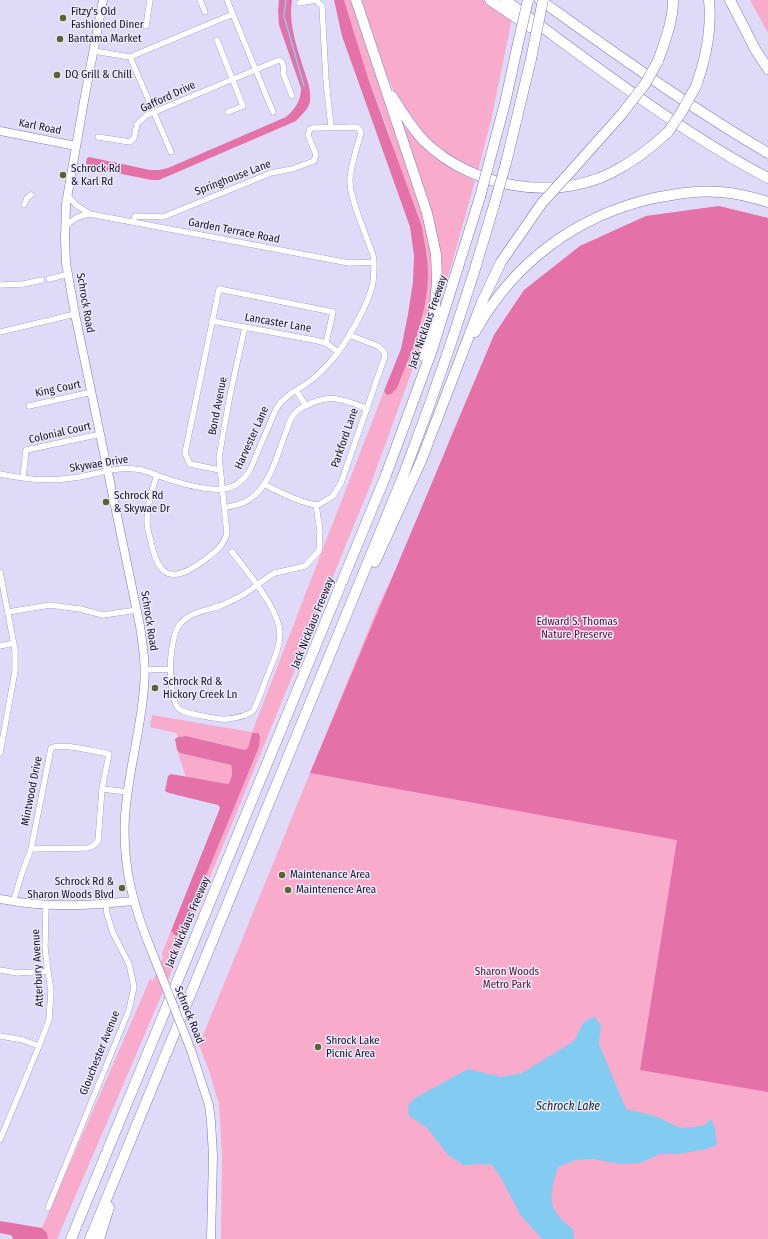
<!DOCTYPE html>
<style>
body{margin:0}
canvas{display:block;background:#dedaf8}
</style>
<canvas width="768" height="1239"></canvas>
<script>
const context = document.querySelector('canvas').getContext('2d');
context.lineJoin = 'round';
function fillPath(path, color) {
  context.fillStyle = color;
  context.fill(path, 'evenodd');
}
function trace(path, color, width, dash) {
  context.strokeStyle = color;
  context.lineWidth = width;
  context.lineCap = dash ? 'butt' : 'round';
  context.setLineDash(dash || []);
  context.stroke(path);
}
function drawText(font, color, halo, rows, align = 'center') {
  context.font = font + ' "Fira Sans Condensed",sans-serif';
  context.lineWidth = 3;
  context.setLineDash([]);
  context.textBaseline = 'middle';
  context.strokeStyle = halo;
  context.fillStyle = color;
  for (const [text, x, y, turn = 0] of rows) {
    context.save();
    context.translate(x, y);
    context.rotate((+turn || 0) * Math.PI / 180);
    context.textAlign = isNaN(turn) ? turn : align;
    if (halo) context.strokeText(text, 0, 0);
    context.fillText(text, 0, 0);
    context.restore();
  }
}
const green = new Path2D(`
 M344,0h7l80,234 2,66 -11,43 -50,138 -204,499 -111,259h-9l-1,-6 -5,-5 108,-249 3,2 10,-24 -1,-4 9,-22 4,4 7,-1 77,-187 -7,-14 -4,15 -3,2 -59,-14 -8,1 -2,-4 -26,-6 2,-12 100,17 132,-341 3,4 10,-7 25,-66 4,-25 2,-24 -39,-140 -21,-55z
 M361,0h122l29,19 -21,101 -13,51 -27,-15 -28,-22 -24,-32 -12,-26z
 M750,0h18v33z
 M404,126c20,23 43,42 71,55l-23,82 -11,35h-2l2,-14 -40,-157z
 M719,206l49,12v1021h-547l1,-84 -3,-51 -10,-33 -10,-26 180,-441 36,-73 36,-95 43,-101 30,-45 56,-44 66,-30z
 M177,750l3,3 51,12c2,5 1,15 -3,19l-42,-7z`);
const forest = new Path2D(`
 M279,0h13c-4,25 6,50 13,73 3,9 6,18 5,28 -1,8 -9,14 -14,20l-137,59h-8l-63,-13 -2,-4 1,-5 2,-1 61,13h9l9,-2 118,-51c9,-8 15,-16 15,-29l-22,-63 -1,-15z
 M334,0h10l24,78 54,149c2,15 6,31 6,46 0,40 -16,78 -31,115l-6,6 -4,1 -3,-4 17,-42 7,-35 5,-32 1,-27 -4,-28 -68,-191z
 M719,206l49,12v874l-128,-22 37,-230 -367,-67 184,-438 30,-45 56,-44 66,-30z
 M252,733h6l2,3 -1,11 -77,187 -3,2 -4,-1 -4,-4 49,-123 -2,-3 -49,-12 -4,-2 3,-15 3,-2 57,10c4,-4 5,-14 3,-19l-51,-12 -3,-3 -2,-11 3,-2 8,-1 59,14 3,-2z
 M0,1221l42,7 5,5 1,6h-36l1,-2 -3,-2 -10,-2z`);
const water = new Path2D(`
 M594,1016l7,9 -2,19 27,65 32,8 22,11 23,-2 8,-7 4,10 2,16 -10,4 -29,5h-17l-21,9 -21,1 -25,-5 -18,1 -18,7c-10,30 -11,43 15,62l1,10h-32l-21,-23 -20,-38 -9,-13 -10,-1 -18,1 -15,-9 -22,-28 -18,-12 -1,-11 7,-7 53,-29 33,8 21,-4 52,-32 9,-18z`);
const stream = new Path2D(`
 M286,0l-2,16 20,70`);
const street = new Path2D(`
 M200,0l5,12
 M227,0l46,112
 M299,3l17,-3 6,6 4,74 5,47
 M146,26l4,-26
 M217,40l26,66 -15,6
 M94,51l36,6 103,-43
 M130,57l41,95
 M98,137l32,5 4,-4 3,-14 10,-9 132,-55 3,2 2,6 -1,5 9,23
 M68,196l8,9 14,9
 M24,205l3,-7 4,-3
 M65,227c8,-8 14,-12 25,-13l259,49 25,-1
 M49,279l20,-5
 M0,285l23,-1 19,-4
 M212,321l102,19 12,3 12,9
 M0,332l75,-18
 M296,390l10,16
 M29,406l63,-14
 M220,470l-30,-6 -5,-11 34,-164 114,23 -7,31
 M0,474c26,5 45,8 72,4 20,-2 44,-12 63,-9 8,0 16,4 24,7 17,6 47,15 65,13 12,-2 20,-9 26,-19l26,-61c11,-17 24,-19 38,-31 6,-6 12,-11 17,-17 15,-17 38,-57 42,-79 1,-9 2,-18 0,-27 -7,-21 -21,-50 -23,-72 -1,-13 8,-38 11,-51l-4,-5 -44,1 -3,1 -2,6 8,20 -2,6 -22,8 -21,4 -108,44 -28,-1 -2,6
 M157,475c-5,15 -10,29 -10,45 0,7 2,15 4,21 7,38 22,42 52,20 10,-8 20,-14 24,-27l-8,-77 11,-62 15,-68
 M23,478l3,-28 75,-16
 M264,484c13,7 39,20 54,21l15,-9 8,-13 44,-127 -1,-4 -6,-6 -29,-11
 M224,508c9,-2 19,-4 26,-9 21,-14 27,-45 36,-67 2,-6 4,-14 9,-19 3,-4 8,-6 13,-8 22,-12 36,-5 58,3
 M232,552c15,19 47,57 48,81 0,15 -7,28 -12,41 -5,12 -9,26 -15,37 -6,5 -17,7 -26,8 -6,1 -46,-6 -49,-11 -11,-14 -10,-72 3,-85 10,-11 26,-13 39,-17 6,-3 13,-6 19,-9 13,-7 23,-17 36,-24l30,-7 14,-15 1,-20 -4,-26
 M0,572l15,78v21l-15,82
 M8,612l42,-7 30,4 23,6 34,-5
 M0,646l14,-3
 M145,670l26,-1
 M102,789l26,3
 M13,902l9,-29 9,-24 20,-101c10,-6 45,4 58,6l-7,35 -4,52 -5,5 -6,2 -56,1
 M0,970l17,3 31,-2
 M0,1036l23,4 16,6
 M0,1140l39,-94 10,-26 2,-29 -4,-26 -2,-19 1,-40
 M48,1208l81,-198 5,-23 -5,-23 -16,-31 -6,-19 -1,-10`);
const secondary = new Path2D(`
 M103,0l-19,101 -18,103 -1,35 1,24 9,51 65,312c3,20 6,40 4,61 -3,43 -16,85 -19,129 -3,52 9,93 29,141
 M0,131l76,15
 M0,899c47,9 86,7 133,2
 M191,1050l18,55 2,16 2,35 -2,83`);
const highway = new Path2D(`
 M356,0l71,213 9,41 1,26 -2,27 -12,49
 M490,0l40,27
 M505,0c86,62 170,129 263,178
 M540,0c75,53 149,107 228,153
 M730,0l25,49 13,20
 M658,61c7,-20 15,-40 15,-61
 M696,86c10,-28 16,-56 13,-86
 M392,96c10,16 19,31 32,45 47,46 128,61 187,32 22,-11 40,-25 57,-41
 M490,159l15,-56 12,-55
 M506,163l25,-104
 M572,170l49,-55
 M475,332c39,-70 101,-116 179,-134 22,-4 44,-8 66,-6 17,1 32,5 48,10
 M375,562l46,-101 61,-159 19,-40 41,-59
 M71,1239l315,-764 46,-125 48,-153
 M90,1239l312,-760c35,-91 66,-183 93,-277
 M99,1239l10,-32`);
const secondaryBridge = new Path2D(`
 M154,957l37,93`);
const highwayBridge = new Path2D(`
 M517,48l11,-48
 M531,59l12,-59
 M621,115l24,-31 13,-23
 M668,132l13,-19 15,-27
 M480,197l10,-38
 M495,202l11,-39
 M542,203l30,-33`);
const markers = [
 [63,18,4,"#5e622f"],
 [60,39,4,"#5e622f"],
 [57,75,4,"#5e622f"],
 [63,175,4,"#5e622f"],
 [106,502,4,"#5e622f"],
 [155,688,4,"#5e622f"],
 [282,875,4,"#5e622f"],
 [122,888,4,"#5e622f"],
 [288,890,4,"#5e622f"],
 [318,1047,4,"#5e622f"]
];
const poiNames = [
 ["Fitzy's Old",71,12],
 ["Fashioned Diner",71,25],
 ["Bantama Market",68,39],
 ["DQ Grill & Chill",65,75],
 ["Schrock Rd",71,169],
 ["& Karl Rd",71,182],
 ["Schrock Rd",114,496],
 ["& Skywae Dr",114,509],
 ["Schrock Rd &",163,682],
 ["Hickory Creek Ln",163,695],
 ["Maintenance Area",290,875],
 ["Schrock Rd &",114,882,"right"],
 ["Sharon Woods Blvd",114,895,"right"],
 ["Maintenence Area",296,890],
 ["Shrock Lake",326,1041],
 ["Picnic Area",326,1054]
];
const streetNames = [
 ["Gafford Drive",168,97,-25],
 ["Karl Road",40,127,11],
 ["Springhouse Lane",233,178,-21],
 ["Garden Terrace Road",234,231,11],
 ["Schrock Road",85,303,80],
 ["Jack Nicklaus Freeway",428,322,-71],
 ["Lancaster Lane",278,323,10],
 ["King Court",58,389,-12],
 ["Bond Avenue",218,406,-79],
 ["Colonial Court",60,433,-13],
 ["Harvester Lane",252,438,-66],
 ["Parkford Lane",345,438,-71],
 ["Skywae Drive",99,464,-9],
 ["Schrock Road",149,621,81],
 ["Jack Nicklaus Freeway",313,623,-68],
 ["Mintwood Drive",32,791,-79],
 ["Jack Nicklaus Freeway",188,922,-67],
 ["Atterbury Avenue",38,968,-93],
 ["Schrock Road",189,1015,68],
 ["Glouchester Avenue",100,1053,-68]
];
const parkNames = [
 ["Edward S. Thomas",577,622],
 ["Nature Preserve",577,635],
 ["Sharon Woods",507,972],
 ["Metro Park",507,985]
];
const waterNames = [
 ["Schrock Lake",568,1107]
];
fillPath(green, '#f9abcc');
fillPath(forest, '#e472a8');
fillPath(water, '#82ccf2');
trace(stream, '#82ccf2', 1.5);
trace(street, '#8477bb', 6);
trace(secondary, '#8477bb', 9);
trace(highway, '#8477bb', 11);
trace(street, '#fff', 5.5);
trace(secondary, '#fff', 8);
trace(highway, '#fff', 10);
trace(secondaryBridge, '#8477bb', 9, []);
trace(highwayBridge, '#8477bb', 11, []);
trace(secondaryBridge, '#fff', 8);
trace(highwayBridge, '#fff', 10);
for (const [x, y, r, color] of markers) {
  const dot = new Path2D();
  dot.arc(x, y, r, 0, 2 * Math.PI);
  context.fillStyle = color;
  context.fill(dot);
  trace(dot, '#ebe9f8', 1.5);
}
drawText('11px', '#1b152f', '#ebe9f8', poiNames, 'left');
drawText('11px', '#1b152f', '#ebe9f8', streetNames);
drawText('11px', '#591238', '#ebe9f8', parkNames);
drawText('italic 12px', '#182f3b', '#ebe9f8', waterNames);
</script>
